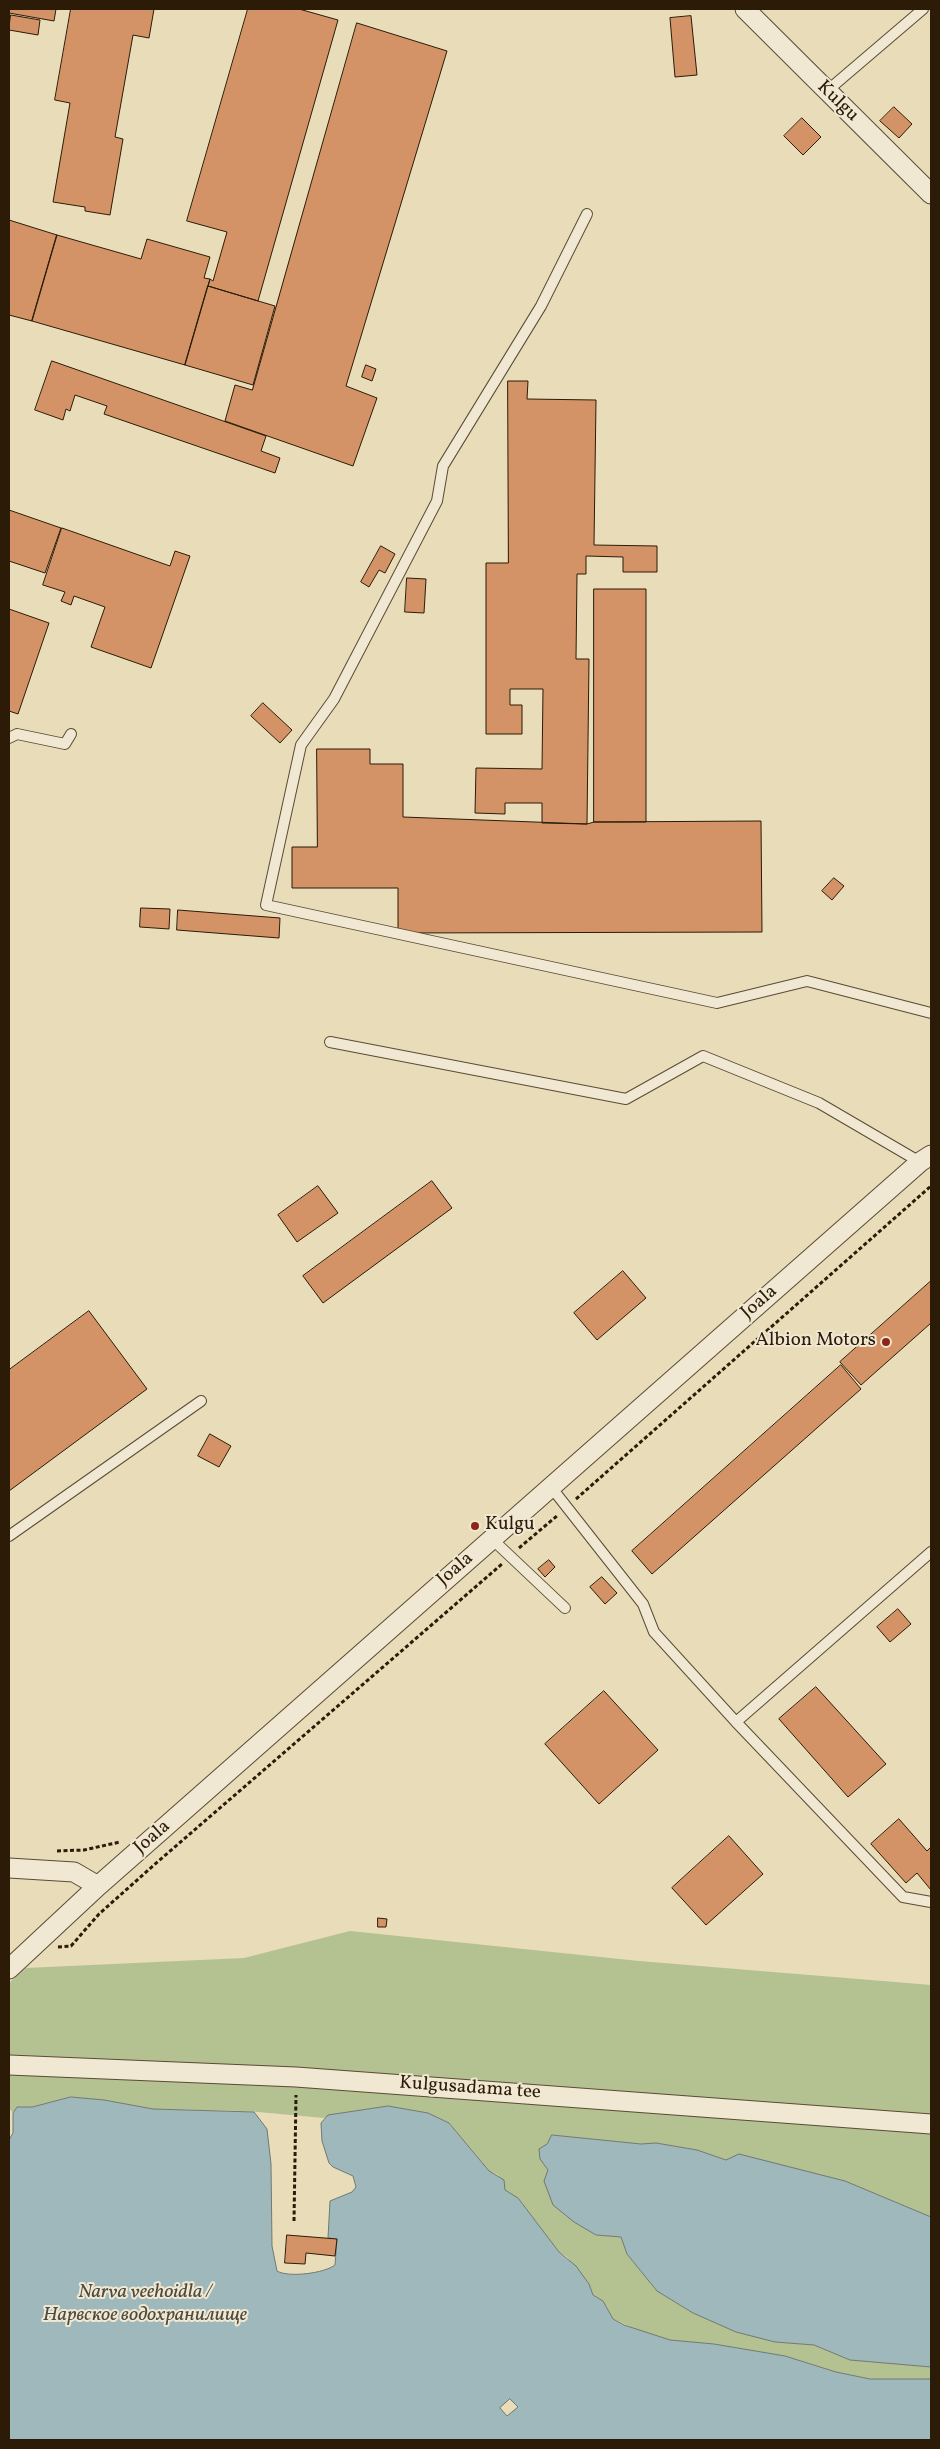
<!DOCTYPE html>
<meta charset="utf-8">
<style>
body{margin:0}
#map{position:relative;width:940px;height:2449px;overflow:hidden;background:#e8dcb9;font-family:Vollkorn,serif}
canvas{display:block}
.frame{position:absolute;inset:0;border:10px solid #2b1b07;pointer-events:none}
</style>
<div id="map">
<canvas width="940" height="2449"></canvas>
<div class="frame"></div>
</div>
<script>
const context = document.querySelector('canvas').getContext('2d');
context.lineJoin = 'round';
function fillPath(path, color) {
  context.fillStyle = color;
  context.fill(path, 'evenodd');
}
function trace(path, color, width, dash) {
  context.strokeStyle = color;
  context.lineWidth = width;
  context.lineCap = dash ? 'butt' : 'round';
  context.setLineDash(dash || []);
  context.stroke(path);
}
function drawText(font, color, halo, rows, align = 'center') {
  context.font = font + ' Vollkorn,serif';
  context.lineWidth = 4;
  context.setLineDash([]);
  context.textBaseline = 'middle';
  context.strokeStyle = halo;
  context.fillStyle = color;
  for (const [text, x, y, turn = 0] of rows) {
    context.save();
    context.translate(x, y);
    context.rotate((+turn || 0) * Math.PI / 180);
    context.textAlign = isNaN(turn) ? turn : align;
    if (halo) context.strokeText(text, 0, 0);
    context.fillText(text, 0, 0);
    context.restore();
  }
}
const green = new Path2D(`
 M350,1931l289,30 292,24v232l-86,-36 -119,-21 -29,-10 -41,-7 -15,1 -89,-9 -12,24 56,76 25,2 6,17 30,37 36,22 25,11 57,18 39,3 36,15 81,7v12h-61l-34,-7 -51,-16 -71,-12 -44,-4 -25,-7 -32,-14 -10,-18 -10,-6 -4,-11 -22,-27 -8,-5 -41,-54 -13,-8 -7,-15 -9,-4 -40,-48 -21,-10 -40,-7 -53,8 -11,4 -77,-7 -94,-2 -49,-9 -33,-3 -39,10h-15l-4,6 -4,-5v-125l17,-15 218,-10z`);
const water = new Path2D(`
 M71,2097l33,3 49,9 101,3 13,17 4,35 1,82 5,25c12,7 48,2 58,-6l2,-26 -9,-1 2,-37 22,-9 4,-5 -3,-11 -20,-9 -4,-4 -7,-22 -1,-18 7,-8 60,-9 40,7 21,10 40,48 15,9 1,10 13,8 41,54 17,14 13,18 4,11 10,6 10,18 11,6 46,15 44,4 71,12 51,16 34,7h61v61h-922v-300l4,-7v-20l4,-6h15zM510,2399l8,8 -11,9 -7,-8z
 M552,2135l89,9 15,-1 41,7 29,10 13,-6 106,27 86,36v150l-81,-7 -36,-15 -39,-3 -39,-10 -43,-19 -36,-22 -30,-37 -6,-17 -25,-2 -22,-13 -21,-17 -9,-24 4,-11 -8,-11 -1,-10 8,-5z`);
const building = new Path2D(`
 M9,9h47l-2,12 -45,-8z
 M71,9h83l-5,29 -16,-3 -18,102 8,2 -13,76 -25,-4v-4l-32,-5 17,-99 -15,-3z
 M248,9h51l39,11 -80,281 -50,-15 2,-7 3,2 14,-49 -40,-11z
 M11,15l29,5 -2,15 -29,-5z
 M691,16l6,59 -22,2 -5,-59z
 M357,23l90,28 -101,335 31,12 -24,68 -128,-45 10,-36 17,5z
 M894,107l18,17 -13,14 -19,-17z
 M802,118l19,19 -18,18 -19,-19z
 M9,220l48,15 -25,86 -23,-6z
 M57,235l84,24 6,-20 63,18 -6,21 6,1 -25,86 -153,-44z
 M208,286l67,20 -22,79 -68,-20z
 M52,361l214,75 -5,15 19,7 -5,15 -171,-59 3,-8 -32,-11 -5,16 -4,-2 -3,11 -28,-10z
 M366,365l10,4 -4,12 -10,-4z
 M508,381h20l-1,18 69,1 -2,145 63,1v26h-34v-15l-37,-1v18h-9l-1,85h13l-2,165 -45,-1v-20h-37v11l-30,-1 1,-45 66,1 1,-80h-33v16h12v29h-36v-171h22z
 M9,510l52,18 -16,45 -36,-12z
 M62,528l108,38 5,-15 15,5 -39,112 -60,-21 14,-40 -31,-11 -3,9 -10,-4 4,-9 -22,-7z
 M381,546l14,8 -10,19 -6,-3 -10,17 -8,-5z
 M407,578l19,1 -2,34 -19,-1z
 M594,589h52v233h-52z
 M9,609l40,14 -31,91 -9,-3z
 M263,703l29,27 -12,13 -29,-27z
 M317,749h53v15h33v53l184,7 7,-2 167,-1 1,111 -364,1v-45h-106v-41h25z
 M834,878l10,8 -12,14 -10,-9z
 M141,908l29,1 -1,20 -29,-2z
 M178,910l102,8 -1,20 -102,-8z
 M432,1181l20,27 -129,95 -20,-27z
 M318,1186l20,27 -41,29 -19,-27z
 M623,1271l23,27 -49,42 -23,-27z
 M931,1281v42l-70,62 -21,-23z
 M89,1311l58,78 -138,102v-121z
 M841,1365l20,24 -209,185 -20,-23z
 M210,1434l21,12 -12,21 -21,-11z
 M549,1560l6,7 -10,10 -7,-8z
 M602,1577l15,16 -12,11 -15,-17z
 M898,1609l13,15 -21,18 -13,-15z
 M816,1687l70,77 -38,33 -69,-78z
 M604,1691l54,59 -59,54 -54,-60z
 M899,1819l28,32 4,-4v43l-14,-17 -11,10 -35,-39z
 M729,1836l34,38 -57,51 -34,-37z
 M378,1918l9,1 -1,8h-8z
 M287,2235l50,4 -2,17 -29,-3 -1,11 -20,-1z`);
const path = new Path2D(`
 M576,1499l355,-313
 M519,1548l39,-33
 M57,1851l27,-1 36,-8
 M58,1947l13,-1 28,-32 55,-49 348,-301
 M294,2221l2,-126`);
const service = new Path2D(`
 M827,91l96,-82
 M587,214l-46,92 -98,160 -6,35 -103,198 -33,46 -35,160 451,98 90,-22 124,32
 M9,738l8,-4 48,10 6,-10
 M330,1042l296,57 77,-43 116,47 101,59
 M551,1487l92,117 11,28 82,90 195,-170
 M9,1536l192,-135
 M492,1539l73,69
 M736,1722l167,175 28,5`);
const minor = new Path2D(`
 M745,9l186,185
 M9,1868l65,4 24,14
 M9,1969l89,-83 822,-724 11,-7
 M9,2065l287,12 635,47`);
const markers = [
 [886,1342,5,"#8f2418"],
 [475,1526,5,"#8f2418"]
];
const streetNames = [
 ["Kulgu",837,102,44],
 ["Joala",760,1303,-41],
 ["Joala",456,1570,-41],
 ["Joala",153,1838,-41],
 ["Kulgusadama tee",470,2089,4]
];
const poiNames = [
 ["Albion Motors",876,1342],
 ["Kulgu",485,1526,"left"]
];
const waterNames = [
 ["Narva veehoidla /",145,2293],
 ["Нарвское водохранилище",145,2316]
];
fillPath(green, '#b4c191');
fillPath(water, '#9eb8bb');
trace(water, '#707973', 1);
fillPath(building, '#d39366');
trace(building, '#2b1b07', 1);
trace(service, '#5a4b34', 12);
trace(minor, '#5a4b34', 21);
trace(path, '#2b1b07', 3, [4, 2.5]);
trace(service, '#f0e8d2', 10);
trace(minor, '#f0e8d2', 19);
for (const [x, y, r, color] of markers) {
  const dot = new Path2D();
  dot.arc(x, y, r, 0, 2 * Math.PI);
  context.fillStyle = color;
  context.fill(dot);
  trace(dot, '#f0e8d2', 2);
}
drawText('19px', '#2b1b07', '#f0e8d2', streetNames);
drawText('19px', '#2b1b07', '#f0e8d2', poiNames, 'right');
drawText('italic 20px', '#4e4a3d', '#f0e8d2', waterNames);
</script>
